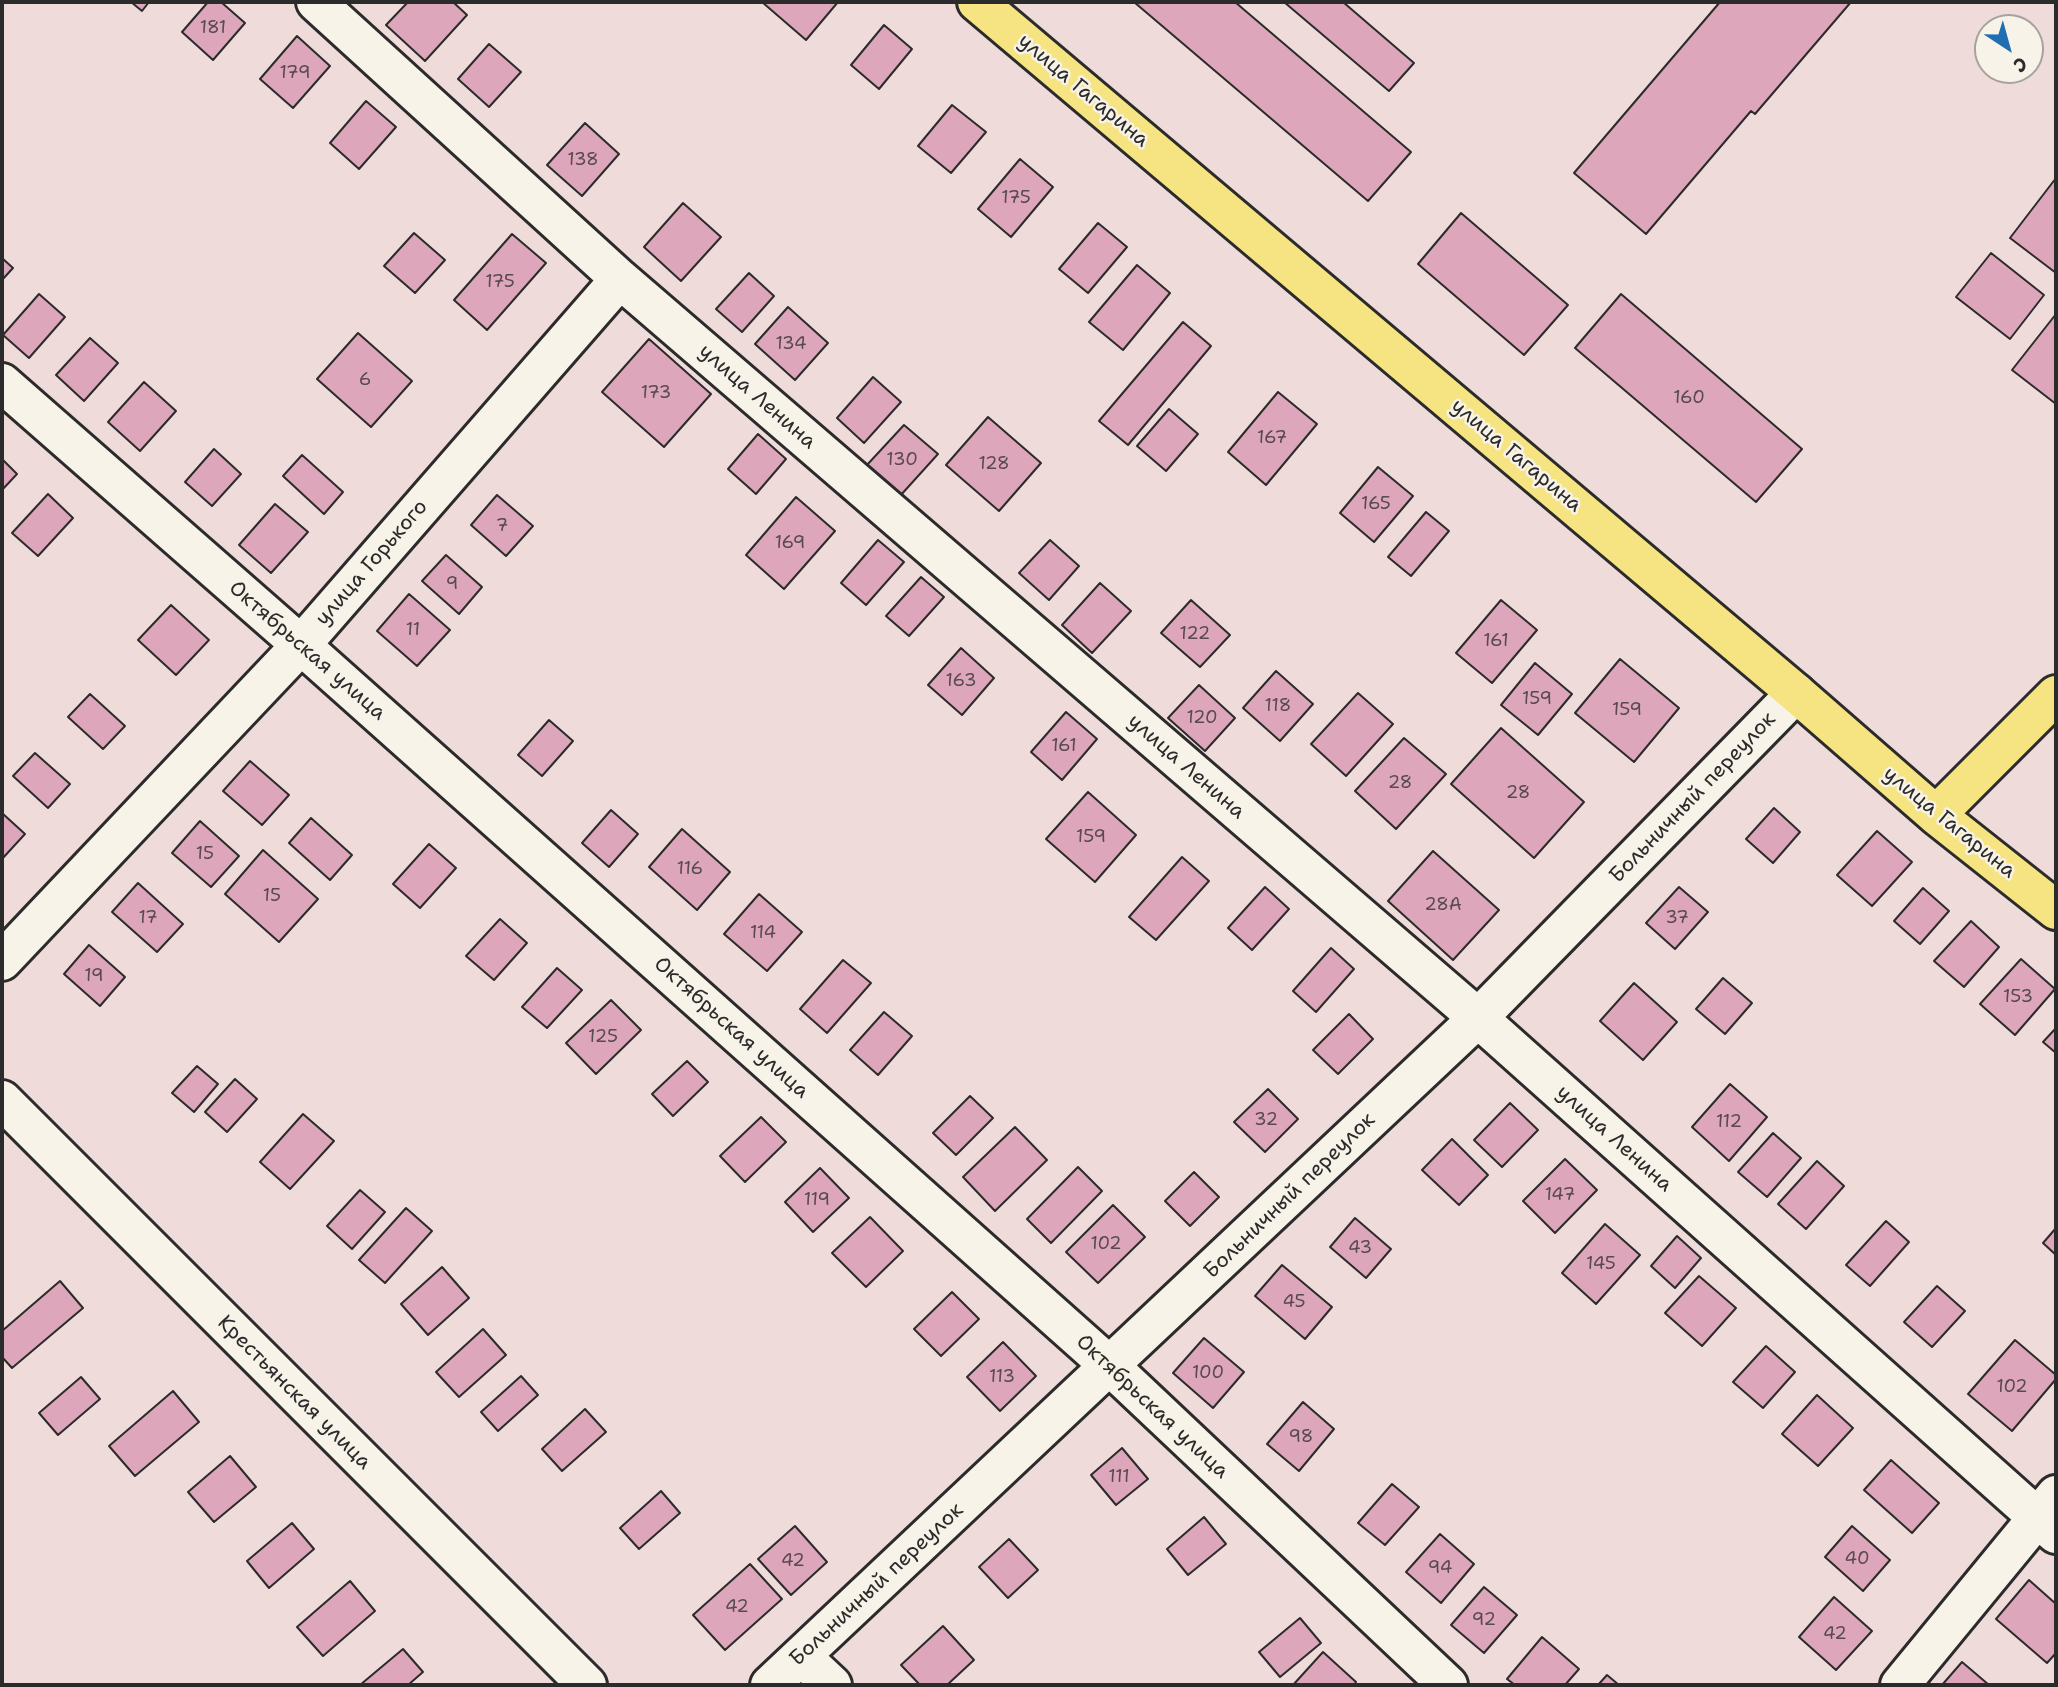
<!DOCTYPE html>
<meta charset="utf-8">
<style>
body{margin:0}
#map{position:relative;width:2058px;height:1687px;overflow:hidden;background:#efdcda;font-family:"Shantell Sans",sans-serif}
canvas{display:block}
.frame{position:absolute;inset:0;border:4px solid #2b2b2b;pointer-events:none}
.north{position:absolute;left:1974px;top:14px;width:70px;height:70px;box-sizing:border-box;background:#f7f3e8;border:2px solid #a5a39c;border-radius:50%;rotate:144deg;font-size:19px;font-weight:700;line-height:28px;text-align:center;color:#2b2b2b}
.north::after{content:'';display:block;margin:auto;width:24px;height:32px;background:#1f6fb2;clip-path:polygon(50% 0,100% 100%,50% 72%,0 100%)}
</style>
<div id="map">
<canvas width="2058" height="1687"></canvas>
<div class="frame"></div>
<div class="north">С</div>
</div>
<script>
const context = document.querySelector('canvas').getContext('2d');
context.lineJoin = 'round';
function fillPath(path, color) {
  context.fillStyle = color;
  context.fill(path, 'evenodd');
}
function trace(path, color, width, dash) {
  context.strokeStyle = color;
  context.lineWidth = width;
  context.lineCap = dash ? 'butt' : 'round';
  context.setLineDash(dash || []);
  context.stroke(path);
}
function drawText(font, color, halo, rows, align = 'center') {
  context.font = font + ' "Shantell Sans",sans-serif';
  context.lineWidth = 5;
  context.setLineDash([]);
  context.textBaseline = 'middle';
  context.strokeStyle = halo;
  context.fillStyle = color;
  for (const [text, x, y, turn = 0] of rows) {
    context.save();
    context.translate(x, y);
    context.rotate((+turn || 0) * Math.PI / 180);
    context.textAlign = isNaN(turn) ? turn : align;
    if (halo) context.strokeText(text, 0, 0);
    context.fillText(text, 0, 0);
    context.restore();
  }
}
const building = new Path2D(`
 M131,2h18l-7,9z
 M208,2h13l24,21 -32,37 -31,-28z
 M408,2h45l14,13 -42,46 -39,-36z
 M762,2h76l-32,38z
 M1134,2h101l176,150 -43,49z
 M1284,2h59l71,61 -25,28z
 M1720,2h131l-96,112 -4,-3 -105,123 -72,-61z
 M884,25l28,24 -33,40 -28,-24z
 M297,36l33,30 -37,42 -33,-29z
 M489,44l32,28 -32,35 -31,-28z
 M366,101l30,26 -37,42 -29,-26z
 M952,105l34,27 -35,41 -33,-27z
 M585,123l34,31 -37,42 -35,-31z
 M1020,159l33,28 -42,50 -33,-28z
 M2056,178v95l-46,-35z
 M683,203l38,34 -40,44 -37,-34z
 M1461,213l107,92 -44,50 -106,-91z
 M1098,223l29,24 -39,46 -29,-24z
 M414,233l31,27 -30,33 -31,-27z
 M512,234l34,29 -59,67 -33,-30z
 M1991,253l53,42 -34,44 -54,-42z
 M2,258l11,10 -11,12z
 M1137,265l33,28 -47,57 -34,-28z
 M749,273l25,23 -32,36 -26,-23z
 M39,294l26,23 -36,41 -26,-23z
 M1621,294l181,155 -46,53 -181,-154z
 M788,307l40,36 -33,37 -40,-36z
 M2056,314v90l-44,-34z
 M1183,322l28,24 -83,99 -29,-24z
 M358,333l54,48 -41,46 -54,-48z
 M90,338l28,25 -34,38 -28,-26z
 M649,339l62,55 -47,53 -62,-55z
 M873,377l28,25 -37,41 -27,-25z
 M144,382l32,29 -36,40 -32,-29z
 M1278,392l39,32 -51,61 -38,-33z
 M1169,409l29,25 -32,37 -29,-25z
 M988,417l53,46 -42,48 -53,-46z
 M904,425l34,29 -38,42 -34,-30z
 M758,434l28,25 -30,35 -28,-25z
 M214,449l27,25 -29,32 -27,-24z
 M302,455l41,37 -19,22 -41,-38z
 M2,459l15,15 -15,16z
 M1378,467l35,29 -39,46 -34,-29z
 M48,494l25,24 -35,38 -26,-23z
 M497,495l36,31 -27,30 -35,-31z
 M796,497l39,34 -51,58 -38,-34z
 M275,504l33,28 -37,41 -32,-28z
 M1426,512l23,19 -38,45 -23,-19z
 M878,540l26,22 -38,43 -25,-22z
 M1050,540l29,26 -30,34 -30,-27z
 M446,555l36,32 -23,27 -37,-33z
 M921,577l23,20 -35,39 -23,-20z
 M1100,583l31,28 -39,42 -30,-28z
 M409,594l41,36 -33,36 -40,-35z
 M1191,600l39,35 -30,32 -39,-34z
 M1501,600l36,30 -45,53 -36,-30z
 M171,605l38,35 -33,35 -38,-35z
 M961,648l33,30 -32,37 -34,-30z
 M1620,659l59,49 -45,54 -59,-49z
 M1535,663l37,31 -34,41 -37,-30z
 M1276,671l37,33 -33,37 -37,-33z
 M1199,685l36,33 -30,33 -37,-33z
 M1358,693l35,31 -47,52 -35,-32z
 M90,694l35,32 -22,23 -35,-32z
 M1066,712l31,27 -35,41 -31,-28z
 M549,720l24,21 -31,35 -24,-21z
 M1501,728l83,74 -50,56 -83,-74z
 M1404,738l42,36 -50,55 -41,-38z
 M35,753l35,31 -22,24 -35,-32z
 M250,761l39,34 -27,30 -39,-34z
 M1088,792l48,43 -41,47 -49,-43z
 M1774,808l26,24 -27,31 -27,-24z
 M611,810l27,24 -29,33 -27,-24z
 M2,813l23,21 -23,25z
 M311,818l41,37 -22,25 -41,-37z
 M200,821l39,35 -28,31 -39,-34z
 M682,829l48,43 -33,38 -48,-43z
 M1877,831l35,31 -40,44 -35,-31z
 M429,844l27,24 -36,40 -27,-24z
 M263,850l55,49 -39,43 -54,-48z
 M1433,851l66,59 -46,50 -65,-59z
 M1182,857l27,24 -53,59 -27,-23z
 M138,883l45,41 -26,28 -45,-40z
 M1265,887l24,22 -37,41 -24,-22z
 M1679,887l29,25 -33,37 -29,-26z
 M1923,888l26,23 -29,33 -26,-23z
 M759,894l43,38 -35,39 -43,-37z
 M500,919l27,24 -33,37 -28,-24z
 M1971,921l28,26 -35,40 -30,-26z
 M89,945l36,32 -25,29 -36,-32z
 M1331,948l23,21 -38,43 -23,-21z
 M2021,959l34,30 -40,46 -35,-31z
 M843,960l28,23 -44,50 -27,-24z
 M557,968l25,22 -35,38 -25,-21z
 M1723,978l29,25 -27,31 -29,-25z
 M1634,983l43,39 -34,38 -43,-39z
 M611,1000l30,30 -45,44 -30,-31z
 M884,1012l28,24 -34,39 -28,-25z
 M1349,1014l24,25 -35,35 -25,-24z
 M2056,1028v25l-13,-11z
 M687,1061l21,21 -35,34 -21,-22z
 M197,1066l21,18 -24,28 -22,-19z
 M235,1079l22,20 -30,33 -22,-20z
 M1730,1084l37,33 -38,44 -37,-34z
 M1268,1089l30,30 -33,33 -31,-30z
 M970,1096l23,22 -37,37 -23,-22z
 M1510,1103l28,27 -36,37 -28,-27z
 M303,1114l31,27 -44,48 -30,-27z
 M761,1117l25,25 -41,40 -25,-26z
 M1015,1127l32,33 -52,51 -32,-34z
 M1773,1133l28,25 -34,39 -29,-25z
 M1452,1139l36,36 -29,30 -37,-35z
 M1565,1159l32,31 -42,43 -32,-32z
 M1817,1161l27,25 -38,43 -28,-25z
 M1078,1167l24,24 -51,52 -24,-24z
 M820,1168l29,30 -36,34 -28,-30z
 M1194,1172l25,25 -29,29 -25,-25z
 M360,1190l25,22 -33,37 -25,-23z
 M1113,1205l32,32 -47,46 -32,-31z
 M406,1208l26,23 -47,52 -26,-23z
 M870,1217l33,34 -37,36 -34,-34z
 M1355,1218l36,31 -25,29 -36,-31z
 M1886,1221l23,21 -39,44 -24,-21z
 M1605,1224l35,31 -44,49 -34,-31z
 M2056,1228v27l-13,-12z
 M1677,1236l24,22 -26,30 -24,-22z
 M1282,1265l50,42 -27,32 -50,-43z
 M442,1267l27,31 -41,37 -27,-31z
 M1699,1276l37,32 -34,38 -37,-33z
 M60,1281l23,27 -71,60 -10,-11v-26z
 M1937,1286l28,25 -33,36 -28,-25z
 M952,1292l27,27 -38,37 -27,-27z
 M483,1329l23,26 -47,42 -23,-25z
 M1204,1338l40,34 -31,36 -40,-35z
 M2015,1340l41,35v4l-44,52 -44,-37z
 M1003,1342l33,34 -36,35 -33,-34z
 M1766,1346l29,26 -32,36 -30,-26z
 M521,1376l17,19 -40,36 -17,-19z
 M81,1377l19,22 -42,36 -19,-22z
 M173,1391l26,31 -64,54 -26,-30z
 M1817,1395l36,33 -35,38 -36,-32z
 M1303,1402l31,27 -35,42 -32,-27z
 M585,1409l21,23 -44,39 -20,-22z
 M1122,1448l26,31 -32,26 -25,-30z
 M230,1456l26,31 -42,35 -26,-30z
 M1891,1460l48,43 -27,30 -48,-43z
 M1392,1484l27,23 -34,38 -27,-22z
 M661,1491l19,22 -41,36 -19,-21z
 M1204,1517l22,27 -38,31 -21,-26z
 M292,1523l22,26 -45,39 -22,-27z
 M795,1526l32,36 -36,33 -33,-36z
 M1852,1526l38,34 -27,31 -38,-34z
 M1440,1534l34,30 -33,39 -35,-31z
 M1009,1539l29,31 -30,28 -29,-31z
 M750,1564l32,35 -57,51 -32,-35z
 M2029,1580l27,24v49l-9,10 -51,-44z
 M350,1581l25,30 -52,45 -26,-29z
 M1484,1587l33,28 -33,38 -33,-28z
 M1834,1597l38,34 -36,39 -37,-33z
 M1300,1618l21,25 -41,34 -21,-25z
 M943,1626l31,34 -27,25h-27l-19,-20z
 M1542,1637l37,32 -14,16h-50l-8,-6z
 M403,1649l20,23 -15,13h-48z
 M1323,1652l33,30 -2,3h-61z
 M1962,1662l27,23h-47z
 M1607,1675l12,10h-21z`);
const minor = new Path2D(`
 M316,2l304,277 858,739 578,516
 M2,383l299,262 810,722 337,318
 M2,961l299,-316 319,-366
 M2,1100l585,585
 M801,1656l31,29
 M770,1685l708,-667 318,-325
 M1900,1685l156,-190`);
const major = new Path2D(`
 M977,2l819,691 140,122 120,95
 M1936,815l120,-120`);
const numberNames = [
 ["181",213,28],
 ["179",295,73],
 ["138",583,160],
 ["175",1016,198],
 ["175",500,282],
 ["134",791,344],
 ["6",365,380],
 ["173",656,393],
 ["160",1689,398],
 ["167",1272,438],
 ["130",902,460],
 ["128",994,464],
 ["165",1376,504],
 ["7",502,526],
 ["169",790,543],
 ["9",452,584],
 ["11",413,630],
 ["122",1195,634],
 ["161",1496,641],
 ["163",961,681],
 ["159",1537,699],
 ["118",1278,706],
 ["159",1627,710],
 ["120",1202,718],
 ["161",1064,746],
 ["28",1400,783],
 ["28",1518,793],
 ["159",1091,837],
 ["15",205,854],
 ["116",690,869],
 ["15",272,896],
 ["28А",1443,905],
 ["17",148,918],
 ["37",1677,918],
 ["114",763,933],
 ["19",94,976],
 ["153",2018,997],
 ["125",603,1037],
 ["32",1266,1120],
 ["112",1729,1122],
 ["147",1560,1195],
 ["119",817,1200],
 ["102",1106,1244],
 ["43",1360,1248],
 ["145",1601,1264],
 ["45",1294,1302],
 ["100",1208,1373],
 ["113",1002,1377],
 ["102",2012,1387],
 ["98",1301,1437],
 ["111",1119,1477],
 ["40",1857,1559],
 ["42",793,1561],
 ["94",1440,1568],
 ["42",737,1607],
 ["92",1484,1620],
 ["42",1835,1634]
];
const streetNames = [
 ["улица Гагарина",1083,91,40],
 ["улица Ленина",757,397,41],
 ["улица Гагарина",1516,456,40],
 ["улица Горького",372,563,-49],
 ["Октябрьская улица",307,651,41],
 ["улица Ленина",1186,767,41],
 ["Больничный переулок",1693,798,-46],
 ["улица Гагарина",1949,823,39],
 ["Октябрьская улица",731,1028,42],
 ["улица Ленина",1614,1139,42],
 ["Больничный переулок",1290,1196,-44],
 ["Крестьянская улица",294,1393,45],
 ["Октябрьская улица",1152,1407,43],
 ["Больничный переулок",877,1585,-43]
];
fillPath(building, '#dda6ba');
trace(building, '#2b2b2b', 2);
trace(minor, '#2b2b2b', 44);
trace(major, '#2b2b2b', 44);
trace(minor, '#f7f3e8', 38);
trace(major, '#f6e381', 38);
drawText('18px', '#584a4f', null, numberNames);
drawText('21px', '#2b2b2b', '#f7f3e8', streetNames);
</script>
